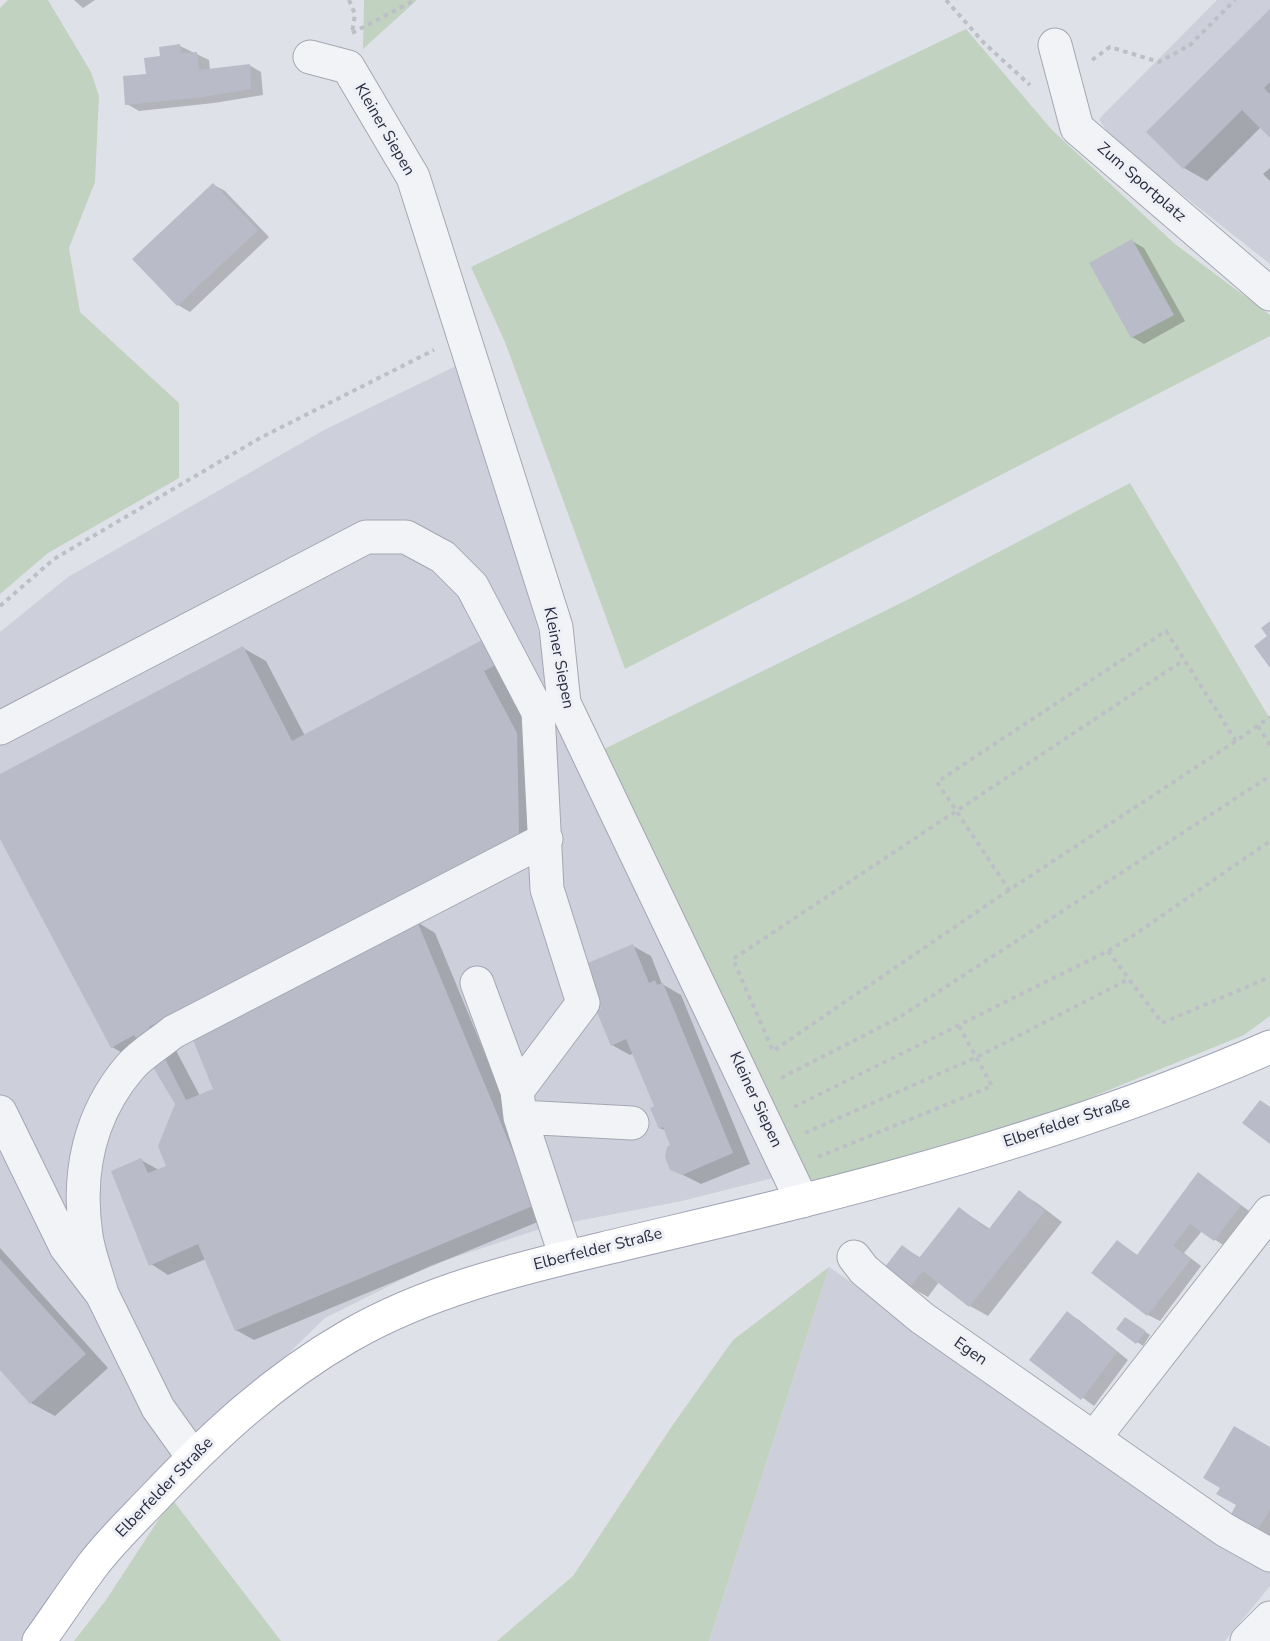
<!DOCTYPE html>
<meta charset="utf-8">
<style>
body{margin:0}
canvas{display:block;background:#dfe1e8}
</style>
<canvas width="1270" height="1641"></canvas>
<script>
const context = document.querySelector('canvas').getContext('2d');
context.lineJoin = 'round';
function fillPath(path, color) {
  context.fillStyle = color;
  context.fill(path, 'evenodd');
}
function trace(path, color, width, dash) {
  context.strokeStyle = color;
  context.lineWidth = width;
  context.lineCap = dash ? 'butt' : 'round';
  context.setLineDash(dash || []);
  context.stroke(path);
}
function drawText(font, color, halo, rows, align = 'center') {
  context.font = font + ' "Nunito Sans",sans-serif';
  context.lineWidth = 6;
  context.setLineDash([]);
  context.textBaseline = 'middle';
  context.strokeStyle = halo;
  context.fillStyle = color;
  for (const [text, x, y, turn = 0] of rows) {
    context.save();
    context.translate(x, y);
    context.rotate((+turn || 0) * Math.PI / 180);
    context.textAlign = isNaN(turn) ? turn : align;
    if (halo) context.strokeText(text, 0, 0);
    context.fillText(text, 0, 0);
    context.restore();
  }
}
const built = new Path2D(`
 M1217,0h53v264l-158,-125 -13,-20z
 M462,363l90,316 229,497 -99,25 -136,26 -115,38 -106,53 -159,154 -139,169h-27v-1009l68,-55 256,-147z
 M829,1267l441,302v17l-45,55h-516z`);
const green = new Path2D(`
 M8,0h40l43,72 8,24 -4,86 -26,66 11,64 99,91v75l-131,75 -48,41v-586z
 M364,0h53l-54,49z
 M966,29l86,101 123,114 95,71v21l-645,333 -120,-327 -34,-75z
 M1130,483l140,236v297l-26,19 -189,77 -248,72 -209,-432 313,-154z
 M829,1267l-120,374h-212l76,-65 99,-150 61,-86z
 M172,1499l109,142h-207l32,-41z`);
const shadow = new Path2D(`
 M74,0h21l-12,8z
 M1270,11v125l-9,-9 -54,54 -23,-13z
 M180,46l29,14 1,10 39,-5 12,7 2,23 -49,8 -75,8 -12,-7 35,-47z
 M1270,168v13l-7,-7z
 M214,185l11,6 44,46 -79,75 -12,-7 -44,-46z
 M1132,241l12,7 41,73 -41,23 -12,-7z
 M486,639l54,108 2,101 -371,193 29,55 15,-6 202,-168 18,11 117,283 -298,124 -18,-10 -30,-71 -38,16 -17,-11 -10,-104 18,10 9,-3 8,-63 -29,-50 -12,6 -23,-13 -112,-211v-60l243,-128 23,13 39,75z
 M633,946l18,10 11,28 19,11 69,169 -49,20 -30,-15 1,-23 -6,-15 -6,-3 -4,-21 -22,-54 -4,2 -18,-10 -9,-35z
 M1198,1174l54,39 -26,34 -24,-16 -18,22 17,13 -41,55 -12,-6 -31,-73 22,14z
 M1019,1192l18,11 25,19 -74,94 -18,-10 -31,-24 -11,15 -18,-10 -7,-40 18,11 39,-49 30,20z
 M0,1248l108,120 -53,48 -24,-13 -31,-35z
 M1067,1313l12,7 49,40 -34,46 -63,-46z
 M1131,1322l19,13 -7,11 -25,-17z
 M1270,1448v92l-39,-23z`);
const building = new Path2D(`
 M1270,9v73l-6,6 6,6v44l-28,-28 -59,59 -37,-37z
 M180,44l1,9 16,-1 2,18 51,-6 1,25 -49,8 -77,8 -2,-29 23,-2 -2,-16 16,-2 -1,-9z
 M213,183l45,47 -81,76 -45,-47z
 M1132,239l42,76 -43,23 -42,-75z
 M1270,621v47l-16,-22 13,-10 -6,-8z
 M486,638l14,25 -16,8 33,62 2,101 -370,193 37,73 27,-11 -22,-54 226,-114 118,284 -300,126 -37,-87 -49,22 -38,-95 30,-13 7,15 18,-7 -8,-20 17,-42 -41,-69 -23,13 -111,-209v-65l243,-128 49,95z
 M633,944l16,39 6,-3 2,5 6,-2 70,170 -51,22 -12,-5 -5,-13 2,-10 3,-2 -7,-18 -4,2 -9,-21 4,-2 -28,-67 -15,7 -15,-36 5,-1 -18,-44z
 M1260,1100l10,7v37l-28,-21z
 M1198,1172l43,33 -27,36 -24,-17 -17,22 18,13 -44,57 -56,-43 26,-33 20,15z
 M1019,1190l26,21 -76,96 -46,-36 -14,17 -25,-20 18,-23 17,13 40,-51 29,23z
 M0,1259l86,95 -56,50 -30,-34z
 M1067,1311l50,41 -36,48 -52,-40z
 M1125,1317l21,14 -10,13 -20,-15z
 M1234,1426l36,21v62l-15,25 -26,-16 7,-13 -20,-11 4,-6 -17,-10z`);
const path = new Path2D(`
 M349,0l6,14 -3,19
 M946,0l38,43 46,42
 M352,33l63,-33
 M1092,60l18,-13 49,15 31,-17 45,-45
 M0,606l54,-47 206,-121 174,-88
 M1258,726l12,19
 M1236,741l-70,-110 -229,151 72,108 227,-149 34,-24
 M1009,890l-236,161 -40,-92 451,-299
 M1108,951l54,72 108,-46
 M781,1078l117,-60 372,-242
 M794,1107l314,-156 26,-16 136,-94
 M805,1133l172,-76 152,-78
 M818,1157l174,-71 -33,-60`);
const minor = new Path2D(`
 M1055,45l22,83 193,166
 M310,57l38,10 65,110 143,450 8,76 238,498
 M0,728l366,-191h40l37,20 29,29 66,126 9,177 36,114 -66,88
 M477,983l40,108 3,26 46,140
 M0,1112l66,135 36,47 56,114 35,49
 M520,1117l112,6
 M854,1257l10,13 58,48 303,212 45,25
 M102,1294c-5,-19 -13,-39 -16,-58 -9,-62 3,-121 44,-169 12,-14 30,-24 43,-35l373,-193
 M1094,1438l176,-226
 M1247,1641l23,-23`);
const major = new Path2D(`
 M39,1641c18,-25 35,-51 53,-75 18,-24 41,-46 62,-68 59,-62 120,-119 195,-162 76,-44 167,-67 253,-87 66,-16 133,-31 199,-48 160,-40 318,-88 469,-154`);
const streetNames = [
 ["Kleiner Siepen",384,130,60],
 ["Zum Sportplatz",1141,183,41],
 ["Kleiner Siepen",558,658,79],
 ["Kleiner Siepen",755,1100,65],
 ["Elberfelder Straße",1067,1123,-18],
 ["Elberfelder Straße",598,1250,-14],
 ["Egen",970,1352,35],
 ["Elberfelder Straße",165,1488,-46]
];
fillPath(built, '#cdd0da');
fillPath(green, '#c2d2c0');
fillPath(shadow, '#0003');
fillPath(building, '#b9bcc8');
trace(minor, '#a4a7b2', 35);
trace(major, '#9fa3b4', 35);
trace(path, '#bdbfc7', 4, [4.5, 4.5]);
trace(minor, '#f2f3f7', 33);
trace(major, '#fff', 33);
drawText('16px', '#282c3f', '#eff0f6', streetNames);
</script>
